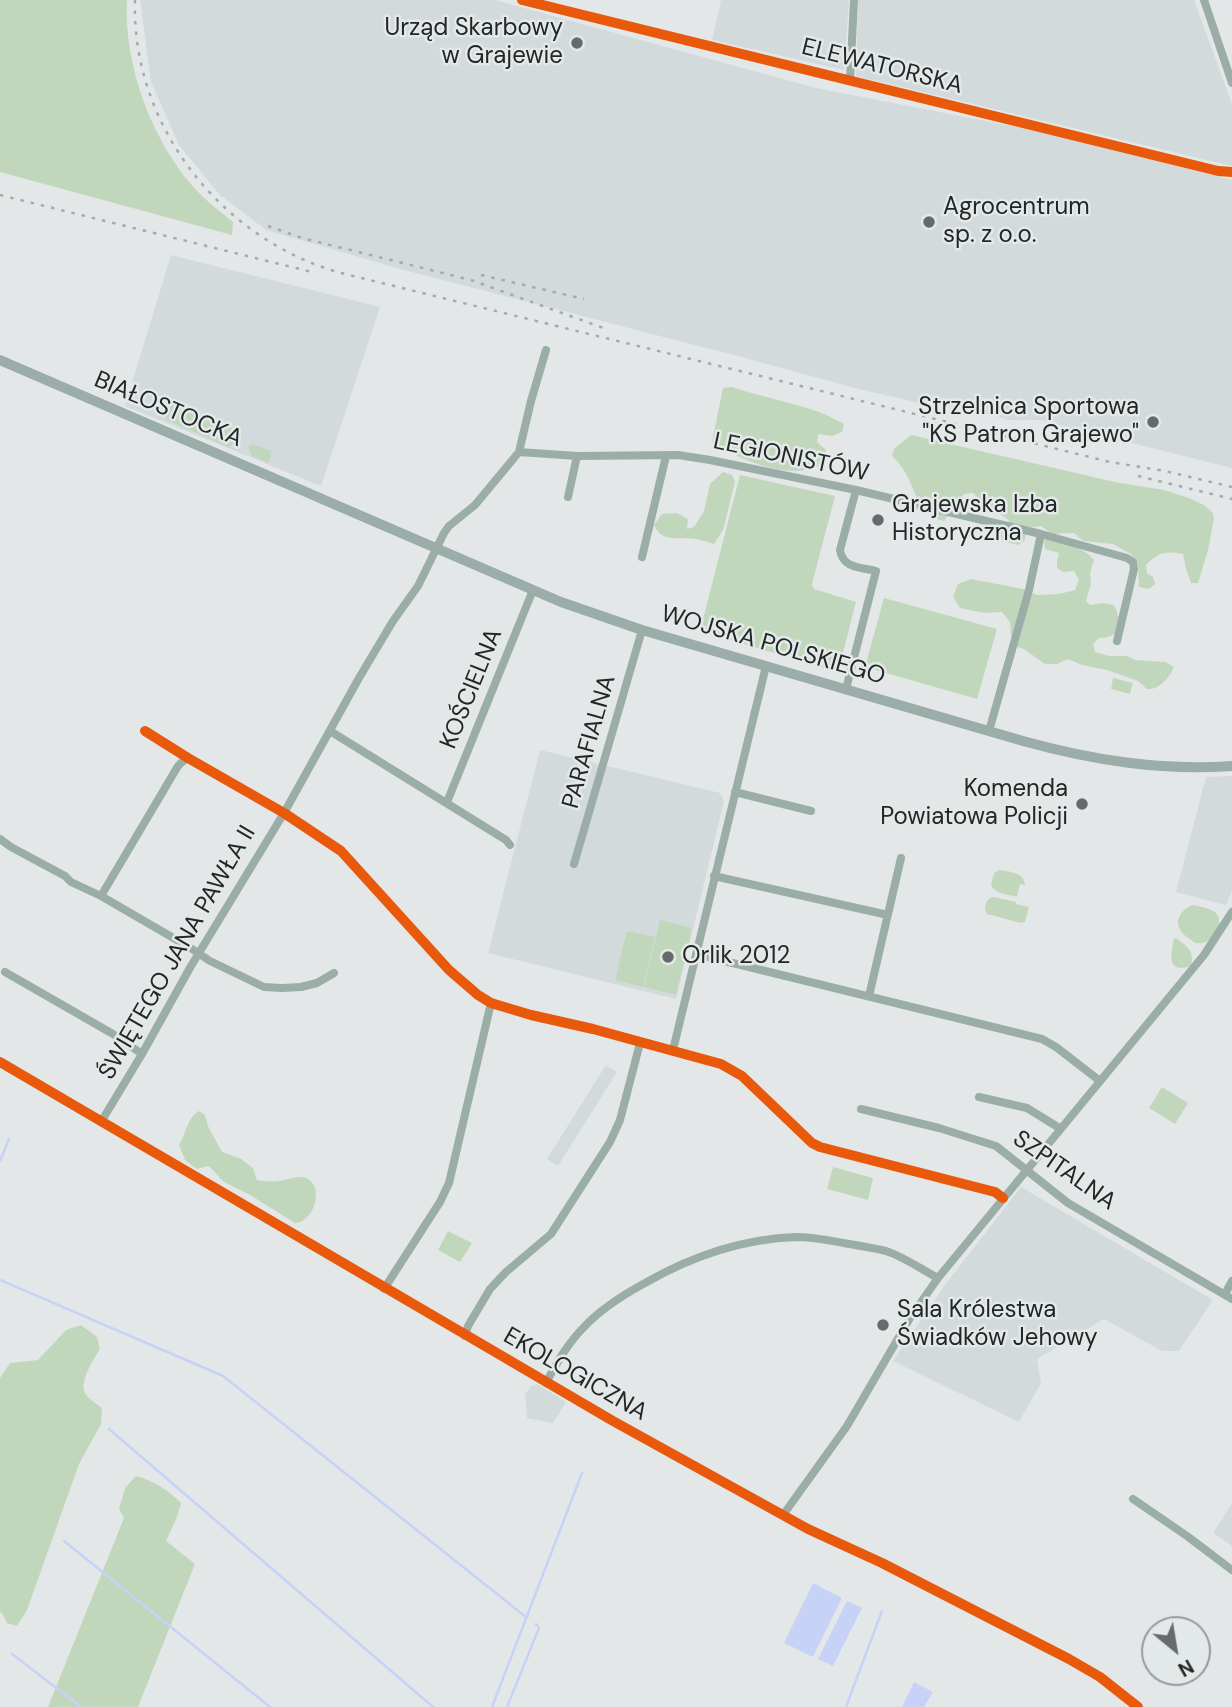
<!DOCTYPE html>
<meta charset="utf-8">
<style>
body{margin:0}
#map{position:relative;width:1232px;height:1707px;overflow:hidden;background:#e4e7e7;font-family:"DM Sans",sans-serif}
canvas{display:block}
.north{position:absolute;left:1141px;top:1616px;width:70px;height:70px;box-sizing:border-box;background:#e3e8e8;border:2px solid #979a9a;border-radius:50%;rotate:150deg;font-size:19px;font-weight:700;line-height:28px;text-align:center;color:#242626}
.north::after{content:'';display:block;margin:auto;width:24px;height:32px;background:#676a6a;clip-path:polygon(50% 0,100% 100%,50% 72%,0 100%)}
</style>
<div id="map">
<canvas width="1232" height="1707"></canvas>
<div class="north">N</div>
</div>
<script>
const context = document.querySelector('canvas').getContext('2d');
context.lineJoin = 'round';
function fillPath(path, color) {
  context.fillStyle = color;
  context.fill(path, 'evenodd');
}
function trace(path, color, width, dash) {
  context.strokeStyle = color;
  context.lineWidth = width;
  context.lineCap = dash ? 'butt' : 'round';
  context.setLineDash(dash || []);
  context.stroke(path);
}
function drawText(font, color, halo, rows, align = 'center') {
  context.font = font + ' "DM Sans",sans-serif';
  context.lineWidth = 5;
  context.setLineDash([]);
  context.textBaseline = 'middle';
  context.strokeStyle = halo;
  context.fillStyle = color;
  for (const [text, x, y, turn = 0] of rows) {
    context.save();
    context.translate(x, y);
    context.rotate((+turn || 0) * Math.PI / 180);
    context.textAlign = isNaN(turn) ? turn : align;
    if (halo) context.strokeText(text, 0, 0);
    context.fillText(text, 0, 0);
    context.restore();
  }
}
const built = new Path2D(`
 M140,0h355l321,88 211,41 205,51v288l-192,-48h-30l-49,-13 -34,-2 -72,-17 -110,-30 -341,-88 -138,-40 -47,-36 -40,-49 -28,-63z
 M721,0h128l-5,70 -132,-30z
 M858,0h336l38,104v62l-376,-90z
 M171,255l209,52 -59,179 -196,-80z
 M540,750l180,43 4,8 -48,198 -188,-46z
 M1232,776v115l-6,14 -50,-13 30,-115z
 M606,1065l11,7 -59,94 -11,-7z
 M1021,1187l192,113 -34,51h-17l-58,-32 -67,40 4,24 -22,39 -126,-61 52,-76z
 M537,1384l29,18 -13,21 -26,-5 -2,-24 6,-8z
 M1232,1503v43l-19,-13z`);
const green = new Path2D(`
 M0,0h127c-4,66 27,147 73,194 10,10 22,19 33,28l-1,13 -232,-63z
 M732,387c27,9 54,14 81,23 11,3 21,9 31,14l-2,8 -10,4 -14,-2 -1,8 9,8v14c-7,2 -14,5 -21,6 -28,5 -71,-13 -93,-28l11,-54z
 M171,405l6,1 3,3 3,-1c14,11 31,15 49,21l-1,3 5,3 -1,8 -7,4 -61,-27 -1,-5z
 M911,435l204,47 49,8 25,8 15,7 9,8 1,5 -6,32 -10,33h-7l-5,-14 -3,-15c-17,-3 -24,-2 -37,11l1,8 6,4 2,7 -6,5 -10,-2 -1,-24 -7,-9 -18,-10 -30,-3 -9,-8 -22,1 -11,-8 -15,2 -1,12 -7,5 -16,-4 -2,-10 9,-11 -27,-18 -9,-9 -9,1 -20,27c-28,-6 -27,-32 -41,-52 -3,-5 -7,-9 -11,-13l2,-7z
 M252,444l20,7 -4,12 -16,-7 -4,-9z
 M723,472l9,3 3,7 -12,48 -9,14c-6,-2 -12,-4 -18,-5 -16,-3 -34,5 -42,-14l8,-11 15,-1 11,6 -1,10 7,-2 10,-16 6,-27z
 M740,475l95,21 -23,88 2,5 42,13 -18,70 -138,-41z
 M1047,539c16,4 37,8 47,21l-4,13 1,10 -5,18 4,4 13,-2 11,2c8,17 8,33 -15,33l-6,6 2,8 14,4h18l8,4 30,2 9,5c-5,11 -14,23 -27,22l-9,-8 -31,-11 -25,-5 -14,-6 -11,5h-12l-21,-15 -7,-2 -6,-12 -1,-13 -8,-10 -18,1 -24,-5 -7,-11 5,-13 13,-5 52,10 14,6 22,-1 16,-4 4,-10 -5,-9 -11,1 -6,-4v-7l2,-8 -14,-4 -1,-9z
 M884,598l113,31 -20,70 -112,-32z
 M1113,678l20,5 -3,11 -19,-5z
 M1000,870c10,2 24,2 25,15l-5,-1 -3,13c-10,-3 -22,-3 -26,-12l3,-12z
 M993,897l23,5v2l13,3 -4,15 -4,1 -34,-9c-4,-7 -1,-15 6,-17z
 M1194,905c6,2 17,3 22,8 8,9 -1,25 -10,29 -3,2 -7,1 -11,1 -4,-4 -11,-7 -14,-12 -8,-11 2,-24 13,-26z
 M660,920l32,8 -16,67 -32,-8z
 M627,931l28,6 -12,50 -28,-7z
 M1176,938c11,8 19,13 15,28 -25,8 -20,-11 -17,-27z
 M1162,1087l26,16 -13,21 -26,-16z
 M199,1111l6,4 3,11 14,26 19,7 12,9 4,12c7,1 15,2 22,1 9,-1 19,-6 27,-3 20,9 7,45 -11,45l-45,-28 -26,-13 -13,-14 -3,-2 -11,3 -12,-9 -6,-15c7,-11 8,-27 20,-34z
 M833,1167l40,11 -5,22 -41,-11z
 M448,1231l24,12 -12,19 -22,-12z
 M81,1325l16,12 3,12c-6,10 -21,32 -15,44 3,6 12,11 17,15l-1,16 -22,40 -52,146 -10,16 -10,-3 -5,-10 -2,-1v-234l10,-15 28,-3 28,-30z
 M136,1476c18,5 32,14 45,27l-4,14 -11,24 29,23 -57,143h-90l76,-189 -5,-9 6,-21z`);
const water = new Path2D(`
 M813,1583l29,15 -29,59 -29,-14z
 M847,1601l15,7 -29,58 -15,-7z
 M914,1682l19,10 -9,15h-22z`);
const stream = new Path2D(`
 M0,1161l9,-22
 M0,1280l223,96 303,241
 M109,1429l324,278
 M64,1541l206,166
 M12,1654l69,53
 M492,1707l90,-234
 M507,1707l32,-79 -3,-4
 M846,1707l36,-96`);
const minor = new Path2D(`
 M522,0l696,171 14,1
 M1204,0l28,83
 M850,81l4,-81
 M519,452l58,4 101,-1 32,5 146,30 185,44 86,24 6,4 1,7 -17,72
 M568,497l9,-41
 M642,557l24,-101
 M846,689l30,-118c-15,-4 -33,-2 -36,-21l16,-60
 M145,731l43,27 96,55 57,38 108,119 29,25 13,8 40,12 62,14 128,35 21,12 70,67 8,4 175,45 8,6
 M330,731l176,109 4,5
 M989,731l40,-141 12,-56
 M735,792l76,19
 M447,802l86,-212
 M0,839l11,8 54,29 6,6 30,14 88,51 21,14 54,26 18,1 19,-1 16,-4 17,-10
 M574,864l68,-234
 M714,876l174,39
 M101,896l77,-130 4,-4 6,-4
 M696,954l346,85 14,8 44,34
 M5,972l108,62 29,20
 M869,996l32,-138
 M673,1050l93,-384
 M0,1062l613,359 195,108 74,34 187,96 31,18 38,30
 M979,1097l48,11 34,21
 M861,1109l78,19 57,18 72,57 164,96
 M101,1122l41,-68 49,-88 93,-153 75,-135 34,-57 25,-35 26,-53 5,-7 26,-21 44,-53 12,-51 15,-51
 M384,1289l56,-87 9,-19 42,-180
 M1225,1294l7,-13
 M465,1336l3,-10 22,-37 16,-17 45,-38 59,-92 10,-22 20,-77
 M546,1383c11,-21 22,-40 39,-57 17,-18 38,-31 60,-43 47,-27 97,-44 151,-46 18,0 36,4 53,7 12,2 25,4 37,7 18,6 35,18 52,27
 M1133,1499l54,37 45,34
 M783,1515l64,-89 63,-108 28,-40 266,-323 28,-43`);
const major = new Path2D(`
 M0,360l561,242 81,28 381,111c69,19 137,30 209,25`);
const rail = new Path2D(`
 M135,0c-4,126 87,240 206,273l769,189 55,9 67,16
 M0,195l316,78
 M268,226l34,12 169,42 135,49
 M481,275l103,24
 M1138,476l94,23`);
const cycleway = new Path2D(`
 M522,0l696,171 14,1
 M145,731l43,27 96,55 57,38 108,119 29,25 13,8 40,12 62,14 128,35 21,12 70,67 8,4 175,45 8,6
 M0,1062l613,359 195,108 74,34 187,96 31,18 38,30`);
const markers = [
 [577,43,7,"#676a6a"],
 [929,222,7,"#676a6a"],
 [1153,422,7,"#676a6a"],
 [878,520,7,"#676a6a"],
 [1082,804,7,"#676a6a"],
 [668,957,7,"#676a6a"],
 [883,1325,7,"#676a6a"]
];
const poiNames = [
 ["Urząd Skarbowy",563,29,"right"],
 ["w Grajewie",563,57,"right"],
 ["Agrocentrum",943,208],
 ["sp. z o.o.",943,236],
 ["Strzelnica Sportowa",1139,408,"right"],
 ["\"KS Patron Grajewo\"",1139,436,"right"],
 ["Grajewska Izba",892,506],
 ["Historyczna",892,534],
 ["Komenda",1068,790,"right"],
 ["Powiatowa Policji",1068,818,"right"],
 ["Orlik 2012",682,957],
 ["Sala Królestwa",897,1311],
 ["Świadków Jehowy",897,1339]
];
const streetNames = [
 ["ELEWATORSKA",882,67,14],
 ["BIAŁOSTOCKA",168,410,23],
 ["LEGIONISTÓW",791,458,12],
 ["WOJSKA POLSKIEGO",773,646,16],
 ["KOŚCIELNA",472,689,-68],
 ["PARAFIALNA",590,742,-74],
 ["ŚWIĘTEGO JANA PAWŁA II",178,953,-60],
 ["SZPITALNA",1064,1171,35],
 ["EKOLOGICZNA",575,1375,30]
];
fillPath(built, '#d2dadb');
fillPath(green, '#c1d7bc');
fillPath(water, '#c6d3f7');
trace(stream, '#c6d3f7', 2.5);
trace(minor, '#9bada7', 8);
trace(major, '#9bada8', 10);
trace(rail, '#a3acaa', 2.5, [3.5, 7]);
trace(cycleway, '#e8590c', 10);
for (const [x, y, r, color] of markers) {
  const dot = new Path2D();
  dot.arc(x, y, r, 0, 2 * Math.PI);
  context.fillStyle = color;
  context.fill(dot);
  trace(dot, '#e3e8e8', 2.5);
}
drawText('24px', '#242626', '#e3e8e8', poiNames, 'left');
drawText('24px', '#242626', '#e3e8e8', streetNames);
</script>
